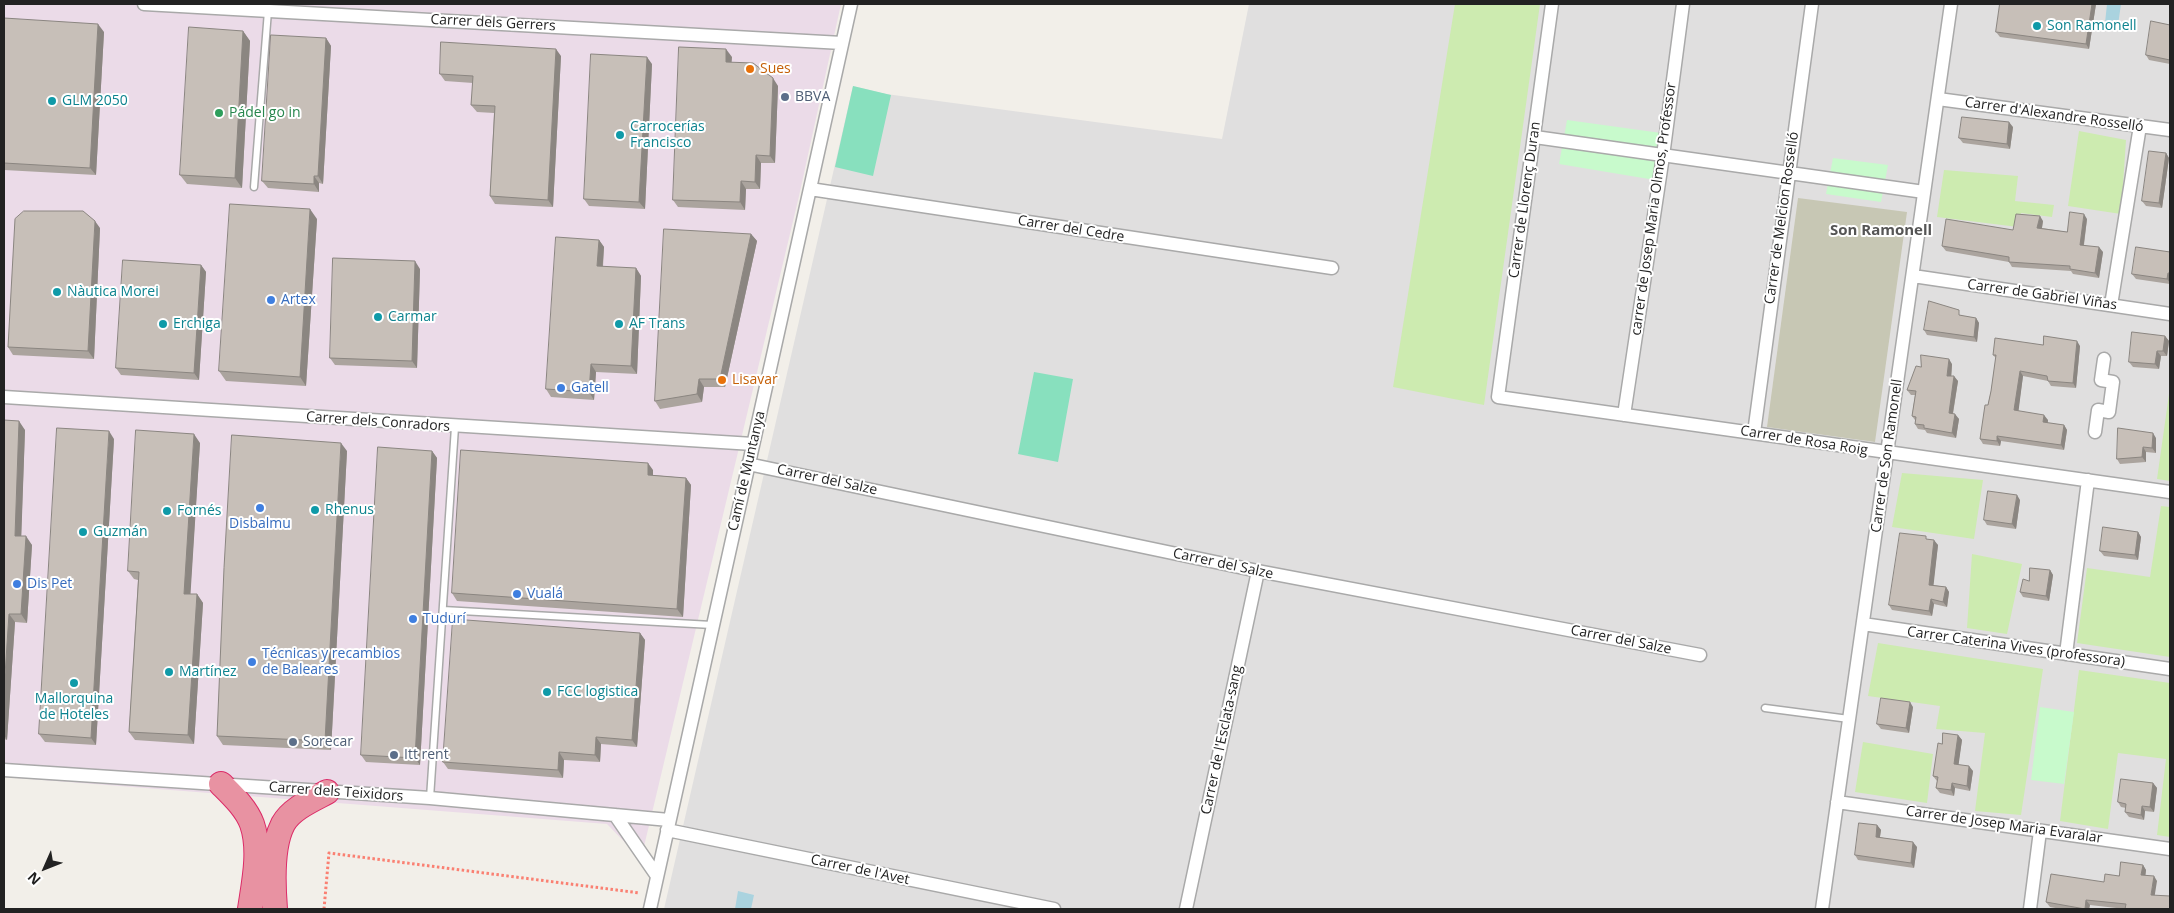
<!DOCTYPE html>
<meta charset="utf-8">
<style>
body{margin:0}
#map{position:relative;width:2174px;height:913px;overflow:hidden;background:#f2efe9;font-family:"Open Sans",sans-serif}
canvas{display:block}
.frame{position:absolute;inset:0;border:5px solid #222;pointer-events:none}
.north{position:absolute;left:20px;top:843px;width:50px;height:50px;-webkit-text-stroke:4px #fff;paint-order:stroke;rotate:226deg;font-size:14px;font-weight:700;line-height:20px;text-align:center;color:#222}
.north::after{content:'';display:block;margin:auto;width:18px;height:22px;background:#222;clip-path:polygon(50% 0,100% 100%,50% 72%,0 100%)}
</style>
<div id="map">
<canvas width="2174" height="913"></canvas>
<div class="frame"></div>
<div class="north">N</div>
</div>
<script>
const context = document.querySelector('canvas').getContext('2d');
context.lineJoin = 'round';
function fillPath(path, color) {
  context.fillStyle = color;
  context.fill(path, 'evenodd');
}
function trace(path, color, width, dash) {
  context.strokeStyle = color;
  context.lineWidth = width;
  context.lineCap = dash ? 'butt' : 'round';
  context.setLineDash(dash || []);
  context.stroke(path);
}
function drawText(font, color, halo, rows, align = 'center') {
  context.font = font + ' "Open Sans",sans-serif';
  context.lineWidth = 4;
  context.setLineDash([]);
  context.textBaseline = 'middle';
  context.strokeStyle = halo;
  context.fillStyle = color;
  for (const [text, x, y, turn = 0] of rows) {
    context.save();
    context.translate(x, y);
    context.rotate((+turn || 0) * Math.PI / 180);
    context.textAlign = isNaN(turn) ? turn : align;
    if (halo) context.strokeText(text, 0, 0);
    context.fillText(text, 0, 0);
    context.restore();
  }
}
const residential = new Path2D(`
 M1249,4h921v905h-1506l189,-823 33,8 336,45z`);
const industrial = new Path2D(`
 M4,4h837l-42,192 -158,663 -34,-35 -603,-47z`);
const construction = new Path2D(`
 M1798,198l109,14 -32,230 -108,-15z`);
const grass = new Path2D(`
 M1455,4h85l-56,401 -91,-18z
 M2079,131l47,9 -5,74 -53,-8z
 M1944,170l74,6 -3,25 39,4 -2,12 -31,-4 -3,14 -81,-10z
 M2170,387v94l-13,-2z
 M1902,473l81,7 -9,59 -82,-12z
 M2161,506l9,1v150l-93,-14 10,-75 63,9z
 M1972,554l50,10 -15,70 -40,-6z
 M1878,643l165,26 -22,146 -46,-4 10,-78 -49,-4 4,-23 -72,-10z
 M2079,670l91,13v154l-13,-2 9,-76 -48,-6 -10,76 -48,-8z
 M1863,742l70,12 -6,49 -72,-11z`);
const park = new Path2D(`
 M1567,120l94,13 -6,47 -96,-16z
 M1833,158l55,7 -7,37 -55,-8z
 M2040,707l34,5 -10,72 -33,-4z`);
const pitch = new Path2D(`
 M853,86l38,9 -18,81 -38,-9z
 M1034,372l39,7 -15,83 -40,-8z`);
const water = new Path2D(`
 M2107,4h14l-3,21 -13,-2z
 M738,891l16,4 -3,14h-16z`);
const path = new Path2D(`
 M324,909l5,-56 311,40`);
const lane = new Path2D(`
 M254,187l14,-176
 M443,610l269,15
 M1765,708l84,11
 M430,798l25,-371`);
const street = new Path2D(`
 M144,4l698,39
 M1552,4l-54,393 672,95
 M1938,99l232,31
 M1535,137l389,55
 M810,189l522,79
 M1913,276l257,38
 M2111,305l29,-179
 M4,397l749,47
 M1624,415l39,-259 20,-152
 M2095,432l3,-22 11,2 4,-30 -12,-2 3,-21
 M1754,433l58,-429
 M748,464l510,107 442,84
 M1863,624l307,45
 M2066,654l22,-174
 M4,770l426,28 239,22
 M1837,802l333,47
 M615,815l42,61
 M667,830l387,79
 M650,909l201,-905
 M1186,909l72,-338
 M1822,909l129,-905
 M2030,909l10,-78`);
const highway = new Path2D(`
 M221,784c11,11 25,24 31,40 9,26 2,58 -2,85
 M275,909c-2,-25 -4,-62 8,-85 8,-15 29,-24 44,-32`);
const wall = new Path2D(`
 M2000,4h96l-7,45 -89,-12 -4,-5z
 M4,18l100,14 -8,143 -92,-5z
 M2170,25v39l-21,-4 -3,-5z
 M243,31l7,10 -8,147 -55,-4 -7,-9z
 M326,38l5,8 -8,138 -4,-1v9l-51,-4 -6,-7z
 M561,56l-8,151 -58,-3 -5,-8 4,-83 -17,-1 -6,-7 2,-22 -28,-2 -5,-7z
 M732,57l-1,5 47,24 -3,77h-14l-1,26h-14l-1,21 -67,-3 -5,-7z
 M652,64l-7,145 -56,-3 -5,-7z
 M2013,127l-3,22 -47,-6 -4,-5z
 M2166,153l3,5 -7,50 -16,-2 -4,-5z
 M317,219l-11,167 -80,-5 -7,-10z
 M2087,219l-3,26 19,7 -4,26 -26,-4 -2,-3 -59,-4 -3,-5 -63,-11 -4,-5 71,-16 30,-9 -1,7 25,4z
 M100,228l-6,131 -81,-4 -5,-8z
 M751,234l6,7 -32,146h-21l-2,15 -42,7 -5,-8z
 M599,240l5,7 -1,20 33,1 5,8 -4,98 -41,-2 -2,28 -43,-3 -5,-8z
 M2170,252v32l-34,-5 -4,-5z
 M201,265l5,7 -7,108 -78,-5 -5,-7z
 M420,269l-3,99 -82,-3 -5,-7z
 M1962,315v1l14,2 3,5 -2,19 -50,-7 -3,-5z
 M2165,336l4,5 -2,15h-6l-2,13 -26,-2 -4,-5z
 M2043,345l37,1 -4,42 -25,-2 -3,-5 -25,-5 -5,35 30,9v3l16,2 3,5 -3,20 -63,-9 -1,5 -17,-2 -3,-5 11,-48 5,-33 -3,-3z
 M1952,364l-1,12 7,5 -5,33 6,5 -3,19 -29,-5 -2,-3 -7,-1 -3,-5v-4l-3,-4 3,-21h-4l-4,-5 14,-23z
 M4,420l21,10 -4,106 11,9 -5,78 -12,-1 -8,118 -3,-1z
 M2156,438v15l-10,-1v10l-26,2 -3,-5z
 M114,439l-18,306 -51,-3 -6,-8z
 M200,443l-10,151h7l6,9 -9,141 -59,-4 -6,-8 9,-152 -4,-1 -6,-8z
 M347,451l-16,299 -108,-5 -6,-9z
 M432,451l5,7 -17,307 -54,-3 -5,-7z
 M653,470v5l33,3 5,7 -8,132 -226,-16 -5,-8z
 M2020,500l-4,29 -29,-4 -3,-5z
 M2138,532l3,5 -3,23 -34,-4 -4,-5z
 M1928,539l10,6 -5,40 13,2 3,5 -2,15 -13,-3 -2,12 -40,-6 -3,-5z
 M2050,570l3,5 -4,26 -26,-4 -3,-5 9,-11z
 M640,633l5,7 -8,107 -36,-3 -1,18 -36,-2 -1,18 -115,-9 -5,-7z
 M1913,707l-4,26 -28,-4 -4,-5z
 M1958,735l4,5 -4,25 15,6 -3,20 -15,-3 -1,8 -14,-3 -4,-5 1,-7 -4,-5 9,-32z
 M2153,783l4,5 -3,24 -9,-1 -1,9 -15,-3 -4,-5 1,-4 -5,-1 -3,-5z
 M1877,825l4,5 -1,7 37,10 -3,21 -56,-8 -3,-5z
 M2143,865l3,5 -1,5 12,6 -32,28 -35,-4 -1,4h-28l-11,-2 -4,-5 58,-20z`);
const shadedWall = new Path2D(`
 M2092,4h4l-7,45 -3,-5z
 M98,24l6,8 -8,143 -6,-7z
 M243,31l7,10 -8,147 -7,-10z
 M326,38l5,8 -8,138 -5,-8z
 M556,49l5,7 -8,151 -5,-7z
 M726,49l6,8 -1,12 -5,-7z
 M647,57l5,7 -7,145 -6,-7z
 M773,78l5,8 -3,77 -5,-7z
 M2009,122l4,5 -3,22 -3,-5z
 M2166,153l3,5 -7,50 -3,-5z
 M756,155l5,8 -1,26 -5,-7z
 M314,176l5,7v9l-5,-8z
 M741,181l5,8 -1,21 -5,-8z
 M310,209l7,10 -11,167 -6,-9z
 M2084,214l3,5 -4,31 -3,-5z
 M2040,216l3,5 -2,12 -4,-5z
 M95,221l5,7 -6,131 -6,-8z
 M751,234l6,7 -32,146 -5,-8z
 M599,240l5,7 -2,27 -5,-8z
 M2099,247l4,5 -4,26 -4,-5z
 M415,261l5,8 -3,99 -5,-7z
 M201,265l5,7 -7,108 -5,-7z
 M636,268l5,8 -4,98 -6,-8z
 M2168,273l2,3v7l-3,-4z
 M1976,318l3,5 -2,19 -3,-5z
 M2165,336l4,5 -2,15 -4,-5z
 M2077,341l3,5 -4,42 -3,-5z
 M2157,351l4,5 -2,13 -4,-5z
 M1949,359l3,5 -1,17 -4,-5z
 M591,364l5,8 -2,28 -5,-8z
 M2020,371l3,5 -5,39 -4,-5z
 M1954,376l4,5 -6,37 -3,-5z
 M699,379l5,8 -2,15 -5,-8z
 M1955,414l4,5 -3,19 -4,-5z
 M2044,415l4,5 -1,7 -4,-5z
 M19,421l6,9 -4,115 -6,-9z
 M2064,425l3,5 -3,20 -3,-5z
 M109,431l5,8 -18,306 -5,-7z
 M2153,433l3,5v15l-4,-5z
 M194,434l6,9 -10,159 -6,-8z
 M1997,436l4,5 -1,5 -3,-5z
 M341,443l6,8 -16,299 -6,-9z
 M2143,447l3,5v10l-4,-5z
 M432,451l5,7 -17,307 -5,-7z
 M648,463l5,7v12l-5,-7z
 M686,478l5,7 -8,132 -6,-8z
 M2017,495l3,5 -4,29 -4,-5z
 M2138,532l3,5 -3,23 -3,-5z
 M26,536l6,9 -5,78 -6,-9z
 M1934,540l4,5 -5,45 -4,-5z
 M2050,570l3,5 -4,26 -3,-5z
 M1946,587l3,5 -2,15 -4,-5z
 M197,594l6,9 -9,141 -6,-9z
 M1931,599l3,5 -2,12 -3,-5z
 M9,614l6,8 -8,118 -3,-5v-45z
 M640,633l5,7 -8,107 -5,-7z
 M1910,702l3,5 -4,26 -3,-5z
 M1958,735l4,5 -4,29 -4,-5z
 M596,737l5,7 -1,18 -5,-7z
 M559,752l5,8 -1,18 -5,-8z
 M1969,766l4,5 -3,20 -3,-5z
 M1952,783l3,5 -1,8 -3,-6z
 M2153,783l4,5 -3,24 -4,-5z
 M2142,806l3,5 -1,9 -3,-5z
 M1877,825l4,5 -2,12 -3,-5z
 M1913,842l4,5 -3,21 -3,-5z
 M2143,865l3,5 -1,10 -4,-5z
 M2154,876l3,5 -3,19 -3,-5z
 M2086,900l4,5 -1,4h-4z`);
const building = new Path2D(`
 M2000,4h92l-6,40 -90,-12z
 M4,18l94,6 -8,144 -86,-5z
 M2151,21l19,4v35l-24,-5z
 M189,27l54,4 -8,147 -55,-3z
 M271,35l55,3 -8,138h-4v8l-52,-3z
 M441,42l115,7 -8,151 -58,-4 5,-90 -24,-1 2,-29 -33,-2z
 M679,47l47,2v13l27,1 20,15 -3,78 -14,-1 -1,27 -14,-1 -1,21 -67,-2z
 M591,54l56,3 -8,145 -55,-3z
 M1962,117l47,5 -2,22 -48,-6z
 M2149,151l17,2 -7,50 -17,-2z
 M230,204l80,5 -10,168 -81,-6z
 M24,211h59l12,10 -7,130 -80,-4 7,-128z
 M2070,212l14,2 -4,31 19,2 -4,26 -25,-4v-3l-61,-4v-5l-67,-11 4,-27 67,11 3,-16 24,2 -3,12 30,4z
 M664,229l87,5 -31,145h-21l-2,15 -42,7z
 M556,237l43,3 -2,26 39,2 -5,98 -40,-2 -2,28 -43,-3z
 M2136,247l34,5v21h-2l-1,6 -35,-5z
 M333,258l82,3 -3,100 -82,-3z
 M123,260l78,5 -7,108 -78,-5z
 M1929,301l30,9v5l17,3 -2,19 -50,-7z
 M2132,332l33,4 -2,15h-6l-2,13 -26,-2z
 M2044,336l33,5 -4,42 -25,-2 -1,-5 -27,-5 -6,39 30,5 -1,7 21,3 -3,20 -64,-9v5l-17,-2 5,-34h3l3,-14 5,-36h-3l2,-17 48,7z
 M1921,355l28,4 -2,17h7l-5,37 6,1 -3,19 -28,-5v-3l-9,-1 1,-7 -4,-1 4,-25 -9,-1 9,-24 5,1z
 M4,420l15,1 -4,115h11l-5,78h-12l-5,76z
 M57,428l52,3 -18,307 -52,-4z
 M2118,428l35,5 -1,15 -9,-1 -1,10 -25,2z
 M136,430l58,4 -10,160h13l-9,141 -59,-3 10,-160 -11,-1z
 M232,435l109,8 -16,298 -108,-5 7,-168z
 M378,447l54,4 -17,307 -54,-3z
 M461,450l187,13v12l38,3 -9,131 -225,-16z
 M1988,491l29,4 -5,29 -28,-4z
 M2103,527l35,5 -3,23 -35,-4z
 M1900,533l26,3v3l8,1 -5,45 17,2 -3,15 -12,-3 -2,12 -40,-6z
 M2030,568l20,2 -4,26 -26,-4 3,-13 6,2z
 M453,619l187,14 -8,107 -36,-3 -1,18 -36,-3 -1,18 -115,-8z
 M1881,698l29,4 -4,26 -29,-4z
 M1943,733l15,2 -4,29 15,2 -2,20 -15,-3 -1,7 -15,-2 2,-11 -5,-1 5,-33 4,1z
 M2121,779l32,4 -3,24 -8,-1 -1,9 -16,-3 1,-8 -8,-2z
 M1859,823l18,2 -1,12 37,5 -2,21 -56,-8z
 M2121,862l22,3 -2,10 13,1 -3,19 19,1v13h-45l1,-5 -40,-4 -1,9 -39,-7 5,-28 53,8 1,-8 14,2z`);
const markers = [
 [2037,26,5,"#0f9aa8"],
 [750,69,5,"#e8710a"],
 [785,97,5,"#5c6f8a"],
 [52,101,5,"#0f9aa8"],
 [219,113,5,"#2e9e5b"],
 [620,135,5,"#0f9aa8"],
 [57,292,5,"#0f9aa8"],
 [271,300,5,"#3f7fe0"],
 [378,317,5,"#0f9aa8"],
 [163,324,5,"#0f9aa8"],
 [619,324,5,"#0f9aa8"],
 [722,380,5,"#e8710a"],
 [561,388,5,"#3f7fe0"],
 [260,508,5,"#3f7fe0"],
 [315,510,5,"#0f9aa8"],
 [167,511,5,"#0f9aa8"],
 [83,532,5,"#0f9aa8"],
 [17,584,5,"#3f7fe0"],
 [517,594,5,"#3f7fe0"],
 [413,619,5,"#3f7fe0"],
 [252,662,5,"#3f7fe0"],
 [169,672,5,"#0f9aa8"],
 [74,683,5,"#0f9aa8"],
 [547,692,5,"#0f9aa8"],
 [293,742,5,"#5c6f8a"],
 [394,755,5,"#5c6f8a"]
];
const streetNames = [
 ["Carrer dels Gerrers",493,23,3],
 ["Carrer d'Alexandre Rosselló",2054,115,8],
 ["Carrer de Llorenç Duran",1525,200,-82],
 ["carrer de Josep Maria Olmos, Professor",1654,209,-82],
 ["Carrer de Melcion Rosselló",1782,218,-82],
 ["Carrer del Cedre",1071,229,9],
 ["Carrer de Gabriel Viñas",2042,295,8],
 ["Carrer dels Conradors",378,422,4],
 ["Carrer de Rosa Roig",1804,441,9],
 ["Carrer de Son Ramonell",1887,456,-82],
 ["Camí de Muntanya",747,471,-77],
 ["Carrer del Salze",827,480,12],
 ["Carrer del Salze",1223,564,12],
 ["Carrer del Salze",1621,640,11],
 ["Carrer Caterina Vives (professora)",2016,647,8],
 ["Carrer de l'Esclata-sang",1222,740,-78],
 ["Carrer dels Teixidors",336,792,4],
 ["Carrer de Josep Maria Evaralar",2004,825,8],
 ["Carrer de l'Avet",860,870,12]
];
const cultureNames = [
 ["Son Ramonell",2047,26],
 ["GLM 2050",62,101],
 ["Carrocerías",630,127],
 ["Francisco",630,143],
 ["Nàutica Morei",67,292],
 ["Carmar",388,317],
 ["Erchiga",173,324],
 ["AF Trans",629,324],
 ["Rhenus",325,510],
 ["Fornés",177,511],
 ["Guzmán",93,532],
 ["Martínez",179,672],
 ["FCC logistica",557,692],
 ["Mallorquina",74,699,"center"],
 ["de Hoteles",74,715,"center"]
];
const foodNames = [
 ["Sues",760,69],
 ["Lisavar",732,380]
];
const serviceNames = [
 ["BBVA",795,97],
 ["Sorecar",303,742],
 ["Itt rent",404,755]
];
const leisureNames = [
 ["Pádel go in",229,113]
];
const shopNames = [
 ["Artex",281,300],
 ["Gatell",571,388],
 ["Disbalmu",260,524,"center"],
 ["Dis Pet",27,584],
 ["Vualá",527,594],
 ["Tudurí",423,619],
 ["Técnicas y recambios",262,654],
 ["de Baleares",262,670]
];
const neighbourhoodNames = [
 ["Son Ramonell",1881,231]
];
fillPath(residential, '#e0dfdf');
fillPath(industrial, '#ebdbe8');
fillPath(construction, '#c7c7b4');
fillPath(grass, '#cdebb0');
fillPath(park, '#c8facc');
fillPath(pitch, '#88e0be');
fillPath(water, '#aad3df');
trace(lane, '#a9a9a9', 9);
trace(street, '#a9a9a9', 15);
trace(highway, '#dc2a67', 26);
trace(path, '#fa8072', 3, [2.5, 2.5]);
trace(lane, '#fff', 6);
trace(street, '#fff', 12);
trace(highway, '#e892a2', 24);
fillPath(wall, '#aba49e');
fillPath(shadedWall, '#8b8681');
fillPath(building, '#c7bfb8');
trace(building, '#8b8681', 1);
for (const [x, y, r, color] of markers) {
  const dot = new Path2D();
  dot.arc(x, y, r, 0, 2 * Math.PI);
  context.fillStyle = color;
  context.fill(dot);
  trace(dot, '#fff', 2);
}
drawText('14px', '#222', '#fff', streetNames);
drawText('14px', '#0d838f', '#fff', cultureNames, 'left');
drawText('14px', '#c56008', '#fff', foodNames, 'left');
drawText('14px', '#4e5e75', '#fff', serviceNames, 'left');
drawText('14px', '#27864d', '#fff', leisureNames, 'left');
drawText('14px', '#366cbe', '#fff', shopNames, 'left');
drawText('bold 15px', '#555', '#fff', neighbourhoodNames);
</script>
